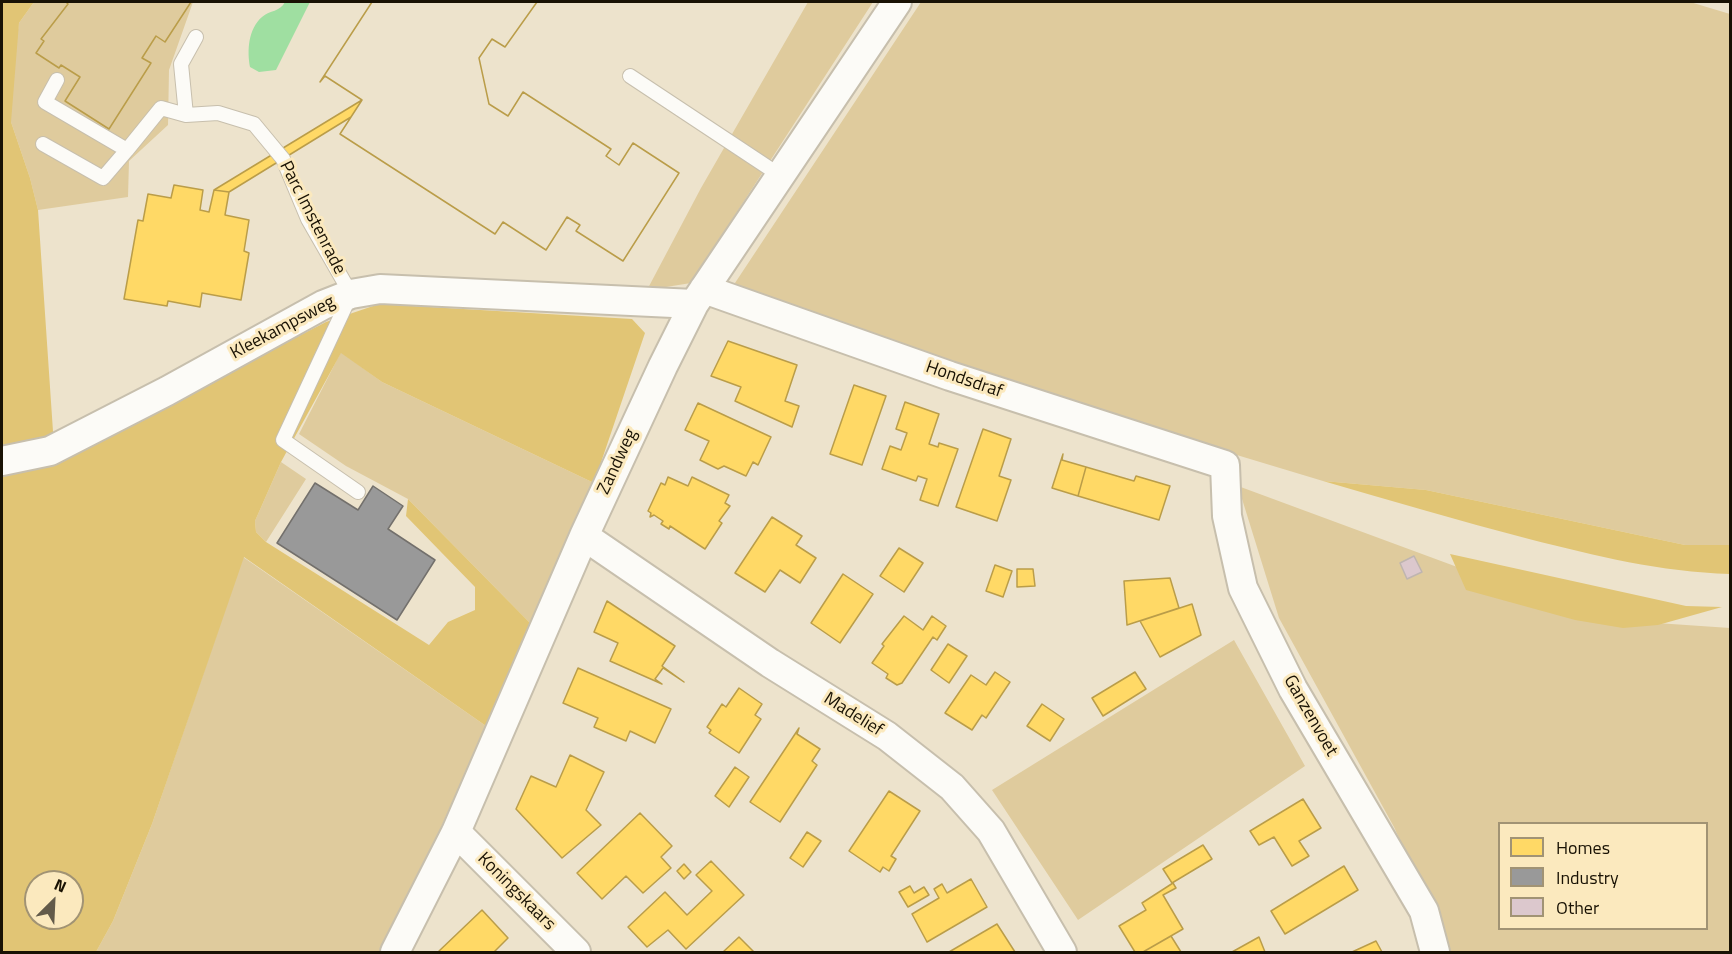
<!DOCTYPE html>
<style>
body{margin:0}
#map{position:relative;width:1732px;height:954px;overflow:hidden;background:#ede3cc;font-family:"Titillium Web",sans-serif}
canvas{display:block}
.frame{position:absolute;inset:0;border:3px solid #191204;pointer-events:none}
.legend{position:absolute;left:1498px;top:822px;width:210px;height:108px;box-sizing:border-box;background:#fbe9be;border:2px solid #a19374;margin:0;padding:8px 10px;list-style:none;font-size:18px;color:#191204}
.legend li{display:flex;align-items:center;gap:12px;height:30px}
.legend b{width:30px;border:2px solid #a19374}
.north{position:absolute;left:24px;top:870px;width:60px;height:60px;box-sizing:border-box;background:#fbe9be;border:2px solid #a19374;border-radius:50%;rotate:24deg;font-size:16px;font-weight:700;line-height:24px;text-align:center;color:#191204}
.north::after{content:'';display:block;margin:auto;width:21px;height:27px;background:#635b4a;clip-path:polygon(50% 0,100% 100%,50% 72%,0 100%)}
</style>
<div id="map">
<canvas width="1732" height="954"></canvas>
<div class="frame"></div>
<ul class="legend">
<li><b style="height:16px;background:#ffd966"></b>Homes</li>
<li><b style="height:16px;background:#999"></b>Industry</li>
<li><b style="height:16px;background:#dcc8cd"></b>Other</li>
</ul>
<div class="north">N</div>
</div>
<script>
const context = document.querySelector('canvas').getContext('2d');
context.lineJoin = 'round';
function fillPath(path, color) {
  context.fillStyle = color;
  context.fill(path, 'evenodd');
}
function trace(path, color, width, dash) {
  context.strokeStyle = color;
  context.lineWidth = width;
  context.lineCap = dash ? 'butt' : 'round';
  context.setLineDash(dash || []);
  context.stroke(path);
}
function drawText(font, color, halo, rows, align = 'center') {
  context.font = font + ' "Titillium Web",sans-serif';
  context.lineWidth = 6;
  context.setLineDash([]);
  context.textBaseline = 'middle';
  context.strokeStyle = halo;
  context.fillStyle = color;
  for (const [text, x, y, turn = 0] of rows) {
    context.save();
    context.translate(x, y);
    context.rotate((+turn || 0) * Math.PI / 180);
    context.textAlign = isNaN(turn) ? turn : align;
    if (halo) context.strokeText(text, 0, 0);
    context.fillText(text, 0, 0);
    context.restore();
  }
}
const green = new Path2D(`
 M34,2h159l-24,68 -1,55 -39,36 -1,36 -90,13 -8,-32 -19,-56 -1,-42 9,-57z
 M808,2h65l-182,281 -44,7 54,-102z
 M921,2h769l40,12v531h-45l-259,-55 -103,-9 -335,-101 -248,-89 -5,-8z
 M341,352l41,30 212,101 -64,140 -122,-124 -62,-33 -47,-32z
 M281,462l25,17 -40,63 -10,-10 -1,-11z
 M1238,486l360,133 132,9v324h-280l-56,-125 -115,-209zM1500,824h206v104h-206z
 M243,557l243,169 -59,133 -47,93h-284l17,-31 39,-97z
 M1234,640l71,126 -227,154 -86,-130z`);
const forest = new Path2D(`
 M2,2h32l-15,21 -8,99 19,56 8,32 17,251 271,-139 53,-18 253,15 13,14 -51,150 -212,-101 -41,-29 -60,109 -26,59 1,11 10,10 163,103 19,-23 27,-12v-23l-69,-71 2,-17 122,124 -44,103 -242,-169 -92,267 -39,97 -17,31h-94zM36,882h36v36h-36z
 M1323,481l103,9 259,55h45v29c-69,-2 -134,-18 -201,-35 -69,-18 -137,-38 -206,-58z
 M1450,554l236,52 36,1 -64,18 -35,3 -48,-8 -109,-30z`);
const water = new Path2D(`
 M285,2h25l-34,68 -17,2 -9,-5c-3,-16 -2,-38 12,-50 8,-7 18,-5 23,-15z`);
const homes = new Path2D(`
 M66,2h125l-26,40 -9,-6 -14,22 9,5 -42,66 -44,-28 15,-24 -19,-12 -2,3 -23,-15 8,-12 -3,-2 27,-35z
 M66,2h125l-26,40 -9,-6 -14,22 9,5 -42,66 -44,-28 15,-24 -19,-12 -2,3 -23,-15 8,-12 -3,-2 27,-35z
 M372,2h165l-32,45 -13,-8 -13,19 10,46 19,12 15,-24 88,57 -5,7 13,9 14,-22 46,30 -56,88 -47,-30 4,-6 -13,-8 -21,33 -43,-28 -8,12 -155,-100 22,-34 -37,-24 -5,6z
 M372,2h165l-32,45 -13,-8 -13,19 10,46 19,12 15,-24 88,57 -5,7 13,9 14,-22 46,30 -56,88 -47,-30 4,-6 -13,-8 -21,33 -43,-28 -8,12 -155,-100 22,-34 -37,-24 -5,6z
 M362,100l-11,17 -122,75 -15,-2z
 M174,185l29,5 -3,20 9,2 5,-22 15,2 -4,23 24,5 -5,31 5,2 -8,47 -39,-7 -2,14 -32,-6 -1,5 -43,-7 14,-79 5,1 5,-27 23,4z
 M728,341l69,24 -12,36 14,5 -7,21 -57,-26 6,-14 -30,-11z
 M854,385l32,11 -24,69 -32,-11z
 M905,402l34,12 -10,30 9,3 1,-4 19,6 -20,57 -18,-6 7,-21 -9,-3 -2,5 -34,-12 8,-23 11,4 6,-17 -11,-4z
 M698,403l73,34 -13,28 -5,-3 -7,14 -22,-10 -6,3 -18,-9 9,-19 -24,-11z
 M983,429l28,10 -12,37 12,4 -14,41 -41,-14z
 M1063,454l-1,6 24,7 -8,29 -26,-8z
 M1086,467l48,14 2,-5 34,10 -11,34 -81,-24z
 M668,477l20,9 4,-9 37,18 -4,8 5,3 -11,15 3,2 -17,26 -35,-23 -1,3 -8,-5 2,-3 -9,-6 -4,2 1,-4 -3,-2 13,-28 4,2z
 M772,517l30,19 -6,9 20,13 -16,25 -20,-13 -15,22 -30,-19z
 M899,548l24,15 -19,29 -24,-16z
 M995,565l17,6 -9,26 -17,-6z
 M1017,569h16l2,17 -18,1z
 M843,574l30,20 -33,49 -29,-20z
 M1170,578l9,30 -52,17 -3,-44z
 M607,601l68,45 -13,20 22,16 -21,-14 -8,11 7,5 -52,-23 8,-18 -24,-11z
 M1192,604l9,31 -41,22 -20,-36z
 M904,616l19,14 9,-14 14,10 -9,14 -4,-3 -31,46 -5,2 -11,-7 2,-4 -16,-11 12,-17 -2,-2z
 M948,644l19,12 -18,27 -18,-13z
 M578,668l93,41 -16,34 -25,-12 -4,10 -32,-14 4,-9 -35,-15z
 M995,672l15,10 -24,36 -4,-3 -10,15 -27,-17 26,-38 15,10z
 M1135,672l11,17 -43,27 -11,-18z
 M739,688l23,16 -7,11 6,4 -22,34 -30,-20 2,-3 -4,-3 15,-23 4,3z
 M1042,704l22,15 -14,22 -23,-15z
 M799,728l-2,6 23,15 -8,12 5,4 -37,57 -30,-20z
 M570,755l34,17 -18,38 15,15 -39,33 -46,-49 15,-33 25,11z
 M735,767l14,10 -20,30 -14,-11z
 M889,791l31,20 -29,45 5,3 -7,12 -6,-4 -3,5 -31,-21z
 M1303,799l18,29 -22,13 10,15 -17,10 -18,-29 -15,8 -9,-14z
 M640,813l32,33 -11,11 10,11 -28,25 -17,-17 -24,23 -25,-26z
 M807,832l14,9 -18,26 -13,-9z
 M1203,845l9,14 -40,24 -9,-14z
 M711,861l33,34 -58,54 -18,-19 -21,17 -19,-20 37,-35 22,23 25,-24 -16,-16z
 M684,864l7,8 -7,7 -7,-8z
 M1344,866l14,24 -73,44 -14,-23z
 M971,879l16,28 -60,35 -15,-28 27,-16 -5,-9 8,-5 5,9z
 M1173,883l3,5 -13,7 20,34 -40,23h-8l-16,-26 27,-16 -4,-7z
 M910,886l4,7 10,-6 5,8 -21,12 -9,-15z
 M482,910l26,28 -14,14h-56z
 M997,924l18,28h-66z
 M1171,936l10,16h-38z
 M739,937l15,15h-31z
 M1259,937l6,15h-33z
 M1376,941l6,11h-30z`);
const industry = new Path2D(`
 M315,483l43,27 15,-24 30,20 -15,23 47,31 -38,60 -120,-77z`);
const building = new Path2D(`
 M1414,556l8,16 -15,7 -7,-16z`);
const service = new Path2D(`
 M196,37l-15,27 5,51 32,-2 36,11 29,35 25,60 43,75 -68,146 75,52
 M630,76l151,100
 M57,80l-12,22 82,48 34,-42 25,7
 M43,144l60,34 24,-28`);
const minor = new Path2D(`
 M704,289l246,87 275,89 2,51 16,72 50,101 131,222 11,41
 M2,461l48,-10 117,-60 156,-86 28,-11 29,-5 314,15
 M584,536l186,127 117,73 65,51 39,44 71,121
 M456,832l120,120
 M395,952l61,-120 128,-296 79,-170 31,-62 203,-302`);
const streetNames = [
 ["Parc Imstenrade",312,218,63],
 ["Kleekampsweg",283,328,-28],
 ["Hondsdraf",964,380,19],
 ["Zandweg",618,462,-65],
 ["Madelief",853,715,32],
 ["Ganzenvoet",1310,716,60],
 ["Koningskaars",516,892,45]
];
fillPath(green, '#dfcb9d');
fillPath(forest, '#e1c575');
fillPath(water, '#9fdfa1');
fillPath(homes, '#ffd966');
trace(homes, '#ba9d49', 1.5);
fillPath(industry, '#999');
trace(industry, '#73706c', 1.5);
fillPath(building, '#dcc8cd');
trace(building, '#bfb5b0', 1.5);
trace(service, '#c7bfad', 16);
trace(minor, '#c7bfad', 32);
trace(service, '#fcfbf7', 14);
trace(minor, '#fcfbf7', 28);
drawText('18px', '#191204', '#fbe9be', streetNames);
</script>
